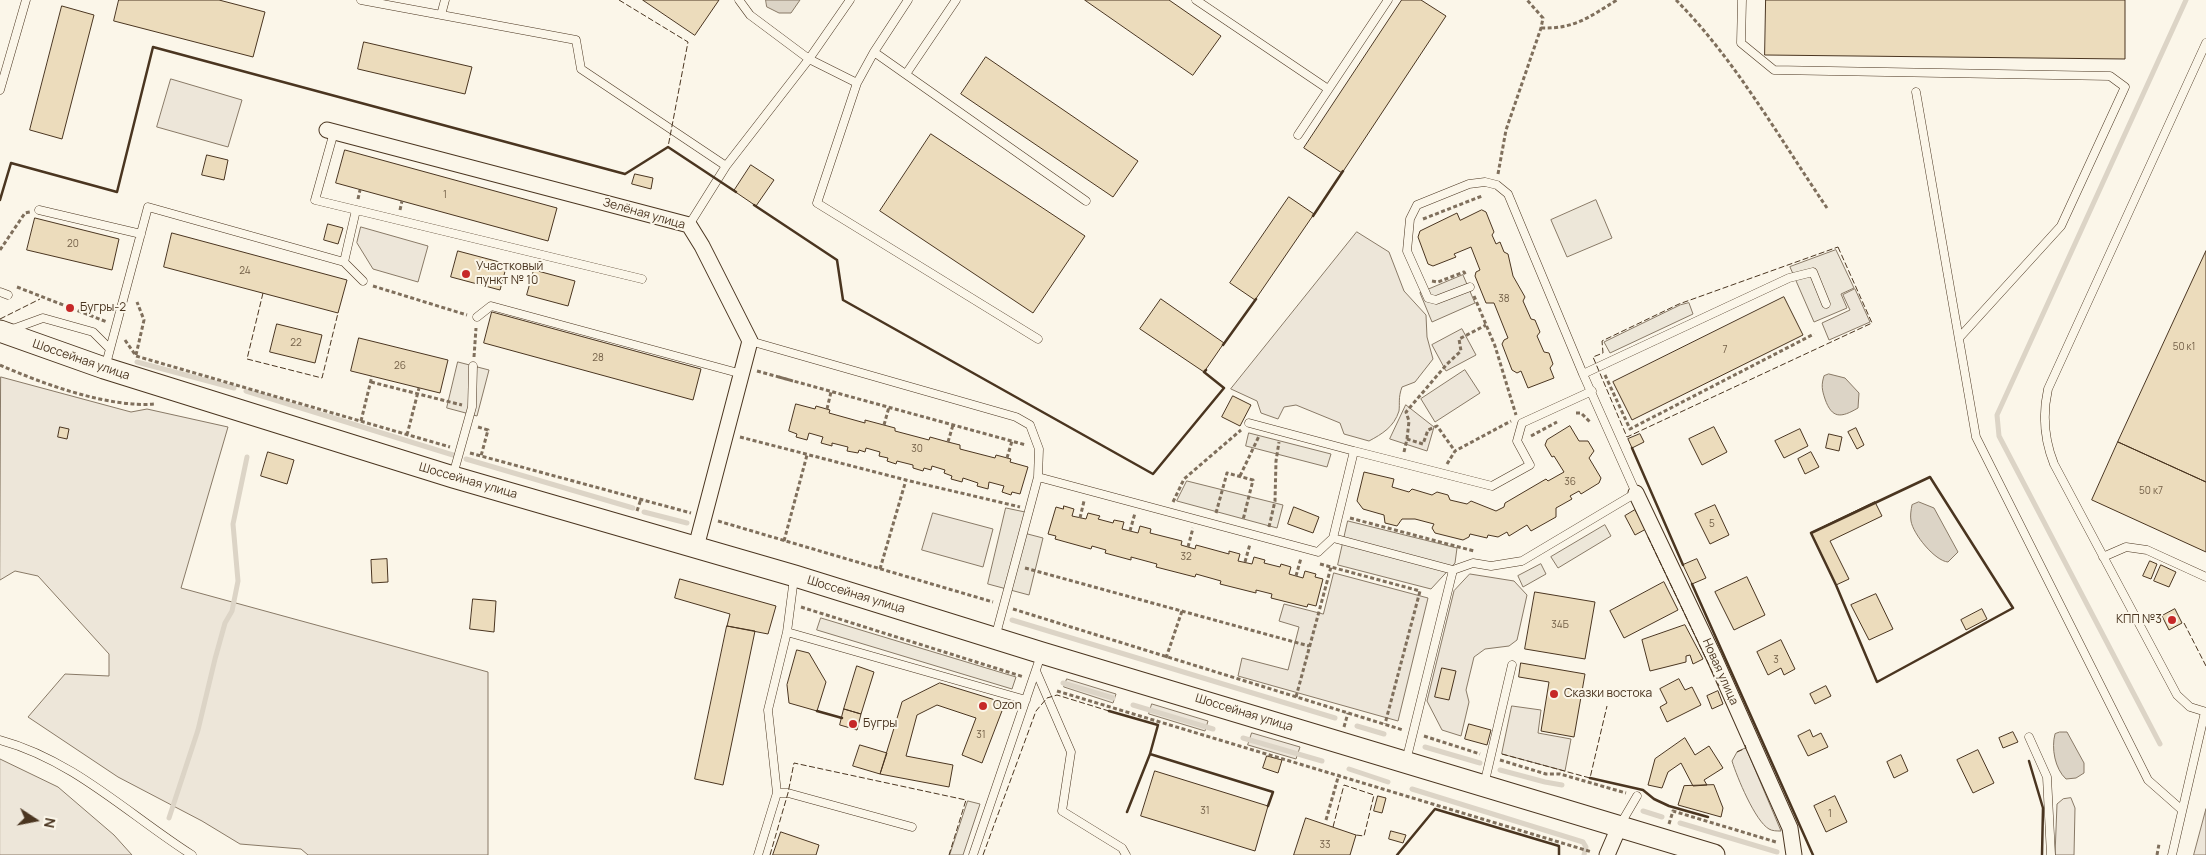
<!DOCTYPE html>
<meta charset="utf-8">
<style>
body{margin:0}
#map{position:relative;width:2206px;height:855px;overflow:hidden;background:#fbf6e9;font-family:Manrope,sans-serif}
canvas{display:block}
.north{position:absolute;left:10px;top:795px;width:50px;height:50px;-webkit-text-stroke:4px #fbf6e9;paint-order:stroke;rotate:101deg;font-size:14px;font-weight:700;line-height:20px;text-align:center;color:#4a3520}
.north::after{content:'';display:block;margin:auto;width:18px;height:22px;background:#4a3520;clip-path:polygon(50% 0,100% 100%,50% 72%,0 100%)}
</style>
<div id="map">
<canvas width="2206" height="855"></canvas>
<div class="north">N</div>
</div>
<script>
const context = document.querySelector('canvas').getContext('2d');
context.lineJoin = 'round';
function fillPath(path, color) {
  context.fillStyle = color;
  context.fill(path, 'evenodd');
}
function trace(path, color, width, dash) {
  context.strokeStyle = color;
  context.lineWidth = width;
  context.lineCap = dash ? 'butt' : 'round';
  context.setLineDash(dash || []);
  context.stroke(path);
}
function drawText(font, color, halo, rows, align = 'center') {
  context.font = font + ' Manrope,sans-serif';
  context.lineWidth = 4;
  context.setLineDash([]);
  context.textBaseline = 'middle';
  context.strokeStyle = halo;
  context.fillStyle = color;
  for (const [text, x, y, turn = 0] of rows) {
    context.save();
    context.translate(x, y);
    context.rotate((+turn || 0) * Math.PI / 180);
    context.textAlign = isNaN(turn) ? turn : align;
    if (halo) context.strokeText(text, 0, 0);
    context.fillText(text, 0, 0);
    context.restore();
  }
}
const green = new Path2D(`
 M171,79l71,21 -14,47 -71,-20z
 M361,227l67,19 -10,36 -45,-13 -16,-26z
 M1357,232l32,20 15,39 22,24 1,22 6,22 -18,23 -13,5c-4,11 -2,16 -3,24 -5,16 -17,23 -30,30l-25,-7 -4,-11 -44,-18 -12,2 -6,12 -17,-6 -4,-12 -26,-12z
 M1855,289l15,33 -41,18 -7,-17 28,-13 -7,-15z
 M1462,329l14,26 -30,16 -14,-26z
 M1465,370l15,23 -45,29 -14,-23z
 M1,377l130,35 16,-3 81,18 -47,161 307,84v183h-180l-7,-6 -61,-5 -38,-23 -84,-44 -90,-60 37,-43 44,2v-22l-71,-78 -23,-5 -15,9z
 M1406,405l28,22 -7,24 -37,-12z
 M933,513l60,16 -10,38 -61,-17z
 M1334,573l94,25 -30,123 -160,-45 4,-18 46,12 11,-43 -20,-6 5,-17 39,10z
 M1470,574l44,7 13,14 -10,45 -8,6 -24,3 -11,8 -8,33 3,12 -8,34 -19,-6 -15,-29 27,-110z
 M1067,679l49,15 -3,9 -49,-16z
 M1152,704l56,17 -3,10 -56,-17z
 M1512,706l29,4 -3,23 33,6 -6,32 -63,-17z
 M1252,733l48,14 -4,12 -48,-14z
 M1746,748l35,83c-4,0 -9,0 -12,-2 -14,-8 -32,-52 -37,-68l5,-9z
 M0,759l58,28 56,48 18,20h-132z
 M2071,798l4,10 -1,47h-19l2,-51 6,-5z
 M2206,809v46h-12z`);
const parking = new Path2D(`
 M1596,200l16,38 -45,19 -16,-37z
 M1836,250l18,38 -13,6 6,14 -33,14 -24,-55z
 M1463,275l12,28 -43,19 -12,-29z
 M1689,303l4,11 -83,39 -6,-11 76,-37z
 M458,362l31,8 -12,46 -30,-8z
 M1249,433l82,21 -4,13 -81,-21z
 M1187,481l96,24 -6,23 -100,-27z
 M1006,508l19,4 -5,20 23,6 -14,57 -41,-11z
 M1348,521l109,27 -2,15 -24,26 -93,-24z
 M1605,525l6,11 -53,32 -7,-11z
 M1541,564l5,10 -23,13 -5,-11z
 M821,618l195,59 -4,12 -195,-59z
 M968,801l12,3 -17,51h-13z`);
const water = new Path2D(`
 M766,0h34l-9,13h-12l-12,-6z
 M1829,374l16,4 14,15 -1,15c-17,10 -26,11 -33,-9 -3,-9 -4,-14 -1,-23z
 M1919,502l15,6 24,44 -10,10c-13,-1 -35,-28 -37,-41 -1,-5 0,-11 1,-16z
 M2060,732h7l17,31v10l-8,5 -10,1c-11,-10 -15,-31 -11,-45z`);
const stream = new Path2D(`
 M137,362l97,26
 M246,391l207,64
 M466,459l167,49
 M644,512l43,11
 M1012,620l323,98
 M1063,683l50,15
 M1133,705l80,24
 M1357,726l27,8
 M1243,738l79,23
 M2160,744l-161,-308 -2,-21 189,-415
 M1425,747l55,16
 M1349,769l39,13
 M1500,770l45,12 17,3
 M1412,789l171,53 3,5 -2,8
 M1643,811l19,6
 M169,818l29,-88 17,-71 10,-36 7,-12 6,-30 -5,-57 14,-67
 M1680,823l97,29`);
const building = new Path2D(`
 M119,0h100l46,12 -12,45 -139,-36z
 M643,0h76l-24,35z
 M1085,0h84l52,36 -28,39z
 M1402,0h19l25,16 -104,157 -38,-25z
 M1766,0h359v59l-360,-4z
 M62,6l32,9 -32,124 -32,-9z
 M364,42l108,25 -7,27 -107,-25z
 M986,57l152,104 -25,36 -152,-103z
 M931,134l154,102 -52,77 -153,-102z
 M345,150l212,58 -9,33 -212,-58z
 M207,155l21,5 -4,20 -22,-5z
 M751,165l23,15 -18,26 -22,-15z
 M635,174l18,4 -2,11 -19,-5z
 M1289,197l25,17 -59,86 -25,-17z
 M1482,210l4,2 8,20 -2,3 4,9 4,-2 4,10 4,2 5,22 12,21 -2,4 8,18 4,1 5,12 -3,4 7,16 5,1 4,11 -3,4 4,10 -26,10 -7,-17 -4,2 -5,-3 -10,-26 2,-4 4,-2 -14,-35h-8l-11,-27 1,-4 4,-2 -9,-23 -17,7 2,3 -23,9 -5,-2 -10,-27 2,-6 37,-18 3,7z
 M35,218l84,21 -7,31 -85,-20z
 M328,224l15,4 -5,16 -14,-4z
 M172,233l175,47 -9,33 -174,-46z
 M458,251l49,13 -7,26 -49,-13z
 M2206,251v231l-88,-40z
 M534,270l41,11 -7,25 -41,-11z
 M1784,297l19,38 -171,85 -19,-38z
 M1161,299l63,44 -20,29 -64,-43z
 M492,312l209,57 -8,31 -209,-57z
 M277,324l45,11 -7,28 -45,-11z
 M359,338l89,22 -8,33 -89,-22z
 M1233,396l18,9 -11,21 -18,-9z
 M796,404l19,5 1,-3 14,4 -1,3 36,10v-3l30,8v3l34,9 1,-3 18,5 12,3v4l35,9 1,-3 15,4 -1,3 18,5 -8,27 -8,-2 -1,3 -9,-3 2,-6 -15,-4 -1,7 -11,-3 1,-3 -15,-5 -1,4 -11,-3 1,-3 -8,-3 1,-3 -13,-4 -1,4 -7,-2 -1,3 -10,-3v-3l-16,-4 -1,3 -9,-3 1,-3 -9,-2 1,-4 -14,-4 -1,4 -6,-2 -1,3 -11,-2 1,-4 -16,-4v3l-11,-3 2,-6 -14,-4 -2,7 -11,-3 1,-3 -8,-3z
 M1570,426l9,15h9l6,10 -5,7 12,20 -2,5 -18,11 -2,-3 -9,5 2,3 -16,9v9l-25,14 -4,-6 -18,11 -2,-4 -9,5 -10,-2 -1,3 -17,-4 -1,3 -6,3 -28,-7 -3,-5 2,-4 -19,-5h-13l-5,7 -12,-3 -1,-8 -21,-6 -6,-8 7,-29 30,7 -2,8 17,5 3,-3 20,6 5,-3 11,3 2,5 17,4 4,-3 25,10 8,-4 1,-4 41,-24 2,2 16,-9 -10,-16 -2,1 -7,-12 2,-5z
 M60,427l9,2 -2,10 -9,-2z
 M1714,427l13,25 -25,13 -13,-26z
 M1856,428l8,17 -7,4 -9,-17z
 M1800,429l8,17 -24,12 -9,-17z
 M1640,434l4,8 -12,6 -4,-9z
 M1829,434l13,3 -3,14 -13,-3z
 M2118,442l88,40v70l-114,-52z
 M268,452l26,8 -7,24 -26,-8z
 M1811,452l8,15 -14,7 -7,-15z
 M1875,502l7,14 -52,25 19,38 -13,6 -25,-52z
 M1715,505l14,30 -19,9 -15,-30z
 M1064,506l10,3 -2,7 14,3 2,-6 12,3 -2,3 15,4 1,-3 10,2 -2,7 16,4 2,-7 11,3 -1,4 32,8 -1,4 14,4 1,-4 33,9v-3l11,3 -2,7 14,3 2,-7 11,3 -1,3 16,4 1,-3 10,3 -2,7 14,4 2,-7 11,3 -1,3 8,2 -7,27 -8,-2 -1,3 -36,-9 1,-4 -16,-4v3l-36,-9 1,-3 -25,-7 -1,3 -39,-10 1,-3 -26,-7v3l-26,-7 1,-3 -14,-4 -1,3 -36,-10 1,-3 -8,-2 8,-27 7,2z
 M1294,507l25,10 -6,16 -25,-9z
 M1635,510l11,19 -11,6 -10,-19z
 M387,559l1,23 -16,1 -1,-23z
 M1697,559l9,19 -14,6 -9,-19z
 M2150,561l7,3 -6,15 -8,-3z
 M2161,565l15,7 -7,15 -15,-6z
 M1747,577l18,38 -31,15 -19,-38z
 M680,579l96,27 -8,28 -41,-8 3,-12 -55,-16z
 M1664,582l14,28 -54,28 -14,-27z
 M1535,592l60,10 -10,57 -60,-10z
 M1876,594l17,35 -24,11 -18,-35z
 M473,599l23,2 -2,31 -24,-3z
 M1982,609l5,10 -21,11 -5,-10z
 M2175,609l7,14 -13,7 -7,-14z
 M1685,625l18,34 -10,5 -3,-9 -4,1v6l-36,9 -8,-31z
 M727,626l28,5 -32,154 -28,-6z
 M1781,640l14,29 -11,6 -3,-7 -13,7 -11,-23z
 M797,650l12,3 17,29 -9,29 -28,-8 -2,-18z
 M1521,663l64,11 -11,63 -33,-6 8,-49 -30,-5z
 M857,666l17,6 -13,42 -17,-5z
 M1442,668l14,3 -7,29 -14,-3z
 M1679,679l6,11 7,-3 9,18 -34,17 -7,-15 7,-4 -7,-14z
 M940,683l65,20 -23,60 -20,-8 14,-37 -39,-13 -20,10 -11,41 47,9 -4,22 -69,-13 22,-72z
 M1826,686l5,10 -16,8 -5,-10z
 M1718,691l5,13 -11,5 -5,-13z
 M844,709l17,5 -4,16 -17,-5z
 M1469,724l22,6 -4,15 -22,-6z
 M1810,730l3,7 8,-4 7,14 -20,9 -10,-20z
 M2013,732l5,10 -15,6 -4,-10z
 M1685,738l10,17 14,-9 14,22 -19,12 3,5 -14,1 -12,-23 -13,9 -6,16 -14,-3 7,-26z
 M860,745l27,8 -7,21 -27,-8z
 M1978,750l16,33 -21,10 -16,-33z
 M1901,755l7,16 -14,7 -7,-16z
 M1267,756l15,4 -4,13 -15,-5z
 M1155,771l113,35 -13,45 -114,-35z
 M1714,785l9,23 -2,9 -43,-12 6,-19z
 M1378,796l8,2 -4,15 -8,-2z
 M1835,796l12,26 -21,10 -12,-26z
 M1306,818l50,17 -6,20h-56z
 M1391,831l15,4 -3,8 -14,-4z
 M781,832l38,13 -3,10h-43z`);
const path = new Path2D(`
 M1676,0c58,58 104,139 151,208
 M1541,28c34,1 48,-11 76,-28
 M1498,174l8,-44 35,-102 2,-10 -16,-18
 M358,199l2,-9
 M400,210l2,-9
 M1423,219l59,-23
 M0,250l25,-37 5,-1
 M1432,281l6,1 26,-10 2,4
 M373,286l94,29
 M17,287l90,35
 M1474,296l21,50 21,69
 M125,340l11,16 314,91
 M136,355l8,-35 -7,-18
 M474,357l2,-29
 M0,365c43,19 109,43 155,39
 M757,371l269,74
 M1605,375l25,54 184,-95
 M779,377l14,4
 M371,382l91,23
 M827,409l4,-17
 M1576,413h5l9,9
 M361,421l11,-45
 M884,425l5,-18
 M478,427l10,3 -7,26
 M407,435l12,-47
 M1531,436l26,-14
 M740,437l166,43 114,27
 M1407,439l2,-18 -3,-9 41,-48 14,-13 -2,-12 27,-14
 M948,442l5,-17
 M1404,452l3,-13 16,5 5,-14 9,-4 18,25
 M470,453l221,60
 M1007,458l5,-17
 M1447,464l8,-13 56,-30
 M1240,476l19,-40
 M1173,502l11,-23 57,-49
 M637,511l4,-12
 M1216,513l11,-40 26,7 -10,40
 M1080,518l4,-17
 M1350,518l124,33
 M718,521l275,81
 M1269,527l6,-26 1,-40 3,-19
 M1130,531l5,-18
 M784,541l23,-86
 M1188,547l5,-19
 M1245,562l5,-18
 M1320,564l100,27 -35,133
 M1025,568l284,78
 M880,569l26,-89
 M1296,576l5,-18
 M801,607l223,70
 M1013,609l390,121
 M1166,658l16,-47
 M1057,691l535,161
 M1296,697l35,-130
 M1344,727l4,-14
 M1424,736l56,18
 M1500,760l46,14h14l66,19
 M1326,820l13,-46
 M1669,824l4,-13 103,31
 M2157,855l2,-11`);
const lane = new Path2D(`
 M361,0l215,40 5,29 145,97
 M739,0l11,15 59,44 41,-59
 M1196,0l132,89
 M1742,0l-1,43 33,27 336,6 15,11 -64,139 -102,112
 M441,15l4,-15
 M2206,43l-158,346c-6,27 -4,50 6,75l123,231 13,12 16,5
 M874,52l212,149
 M906,74l50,-74
 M857,83l17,-31 34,-52
 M0,90l26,-90
 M1916,92l60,345 172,343 34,30
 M334,132l-19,68 327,79
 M1298,135l90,-135
 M39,210l102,24
 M689,225l37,-59 83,-107 48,24 -40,120 221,136
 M344,262l12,-52
 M0,292l8,3
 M477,317l14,-11 251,68
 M10,330l33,-12 50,14 17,17 -5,19
 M750,341l266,76 14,8 9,24 -1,28 -43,161
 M110,349l38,-142 196,55 19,19
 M1583,374l206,-96 24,-6 13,32
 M1249,423l105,28
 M453,475l19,-68 1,-41
 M1038,477l280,75 15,-14
 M2103,557l23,-10 21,3 59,27
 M1453,570l-120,-32 21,-87 138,35 38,-21 -13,-24 5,-18 70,-32
 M787,632l239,68
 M1036,671l35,81 -9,59 60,37 4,7
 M2029,737l18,40 4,78
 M0,740c74,20 129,75 192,115
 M1406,761l47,-191 20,-7 18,3 31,-5 114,-68 -53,-119 -75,-180 -11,-9 -12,-3 -16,2 -52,21 -7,14 -3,32 21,47 8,2 34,-13
 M1484,785l28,-120
 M777,793h11l124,34
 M1620,825l17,-29
 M758,855l19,-62 -9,-83 19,-78 7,-54
 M973,855l68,-200
 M2172,855l33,-143`);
const street = new Path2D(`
 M327,130l362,95 13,21 48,95 -54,206
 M1636,493l78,164 76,171 4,27
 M1607,855l12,-28`);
const secondary = new Path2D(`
 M0,331l104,37 349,109 342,99 247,77 672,202`);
const fence = new Path2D(`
 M619,0l69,42 -20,105
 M1838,247l34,76 -245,114 -34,-80 10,-4 -1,-12 77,-37z
 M263,293l-16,66 75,19 16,-65
 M0,319l40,-20
 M1648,537l71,149
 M2184,623l22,43
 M1737,752l9,-4 -1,-3
 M1502,754l88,24 17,-72
 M1333,827l11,-42 30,10 -10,41 -8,-1
 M770,855l18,-62 6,-30 172,37 -17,55
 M983,855l53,-144 11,-13 10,-3 52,16`);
const wall = new Path2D(`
 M0,200l11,-37 106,29 36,-145 472,127 43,-27 68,45
 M754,205l83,55 6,40 310,174 71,-86 -20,-16 2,-2
 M1313,216l30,-45
 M1223,345l33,-46
 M1632,448l51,117
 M1930,477l83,131 -136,74 -41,-97 -25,-52z
 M1692,584l121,271
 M817,711l25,7
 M1109,711l49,14 -8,29
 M2029,761l14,47 -1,47
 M1590,778l53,12 11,9 15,7 39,11
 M1127,812l23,-58 123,38 -5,14
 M1397,855l38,-46 124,37v9`);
const markers = [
 [466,274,5,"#c62828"],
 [70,308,5,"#c62828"],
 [2172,620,5,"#c62828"],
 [1554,694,5,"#c62828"],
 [983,706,5,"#c62828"],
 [853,724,5,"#c62828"]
];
const numberNames = [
 ["1",445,195],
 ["20",73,244],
 ["24",245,271],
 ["38",1504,299],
 ["22",296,343],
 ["50 к1",2184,347],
 ["7",1725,350],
 ["28",598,358],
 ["26",400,366],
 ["30",917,449],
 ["36",1570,482],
 ["50 к7",2151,491],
 ["5",1712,524],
 ["32",1186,557],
 ["34Б",1560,625],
 ["3",1776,660],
 ["31",981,735],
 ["31",1205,811],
 ["1",1830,814],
 ["33",1325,845]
];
const streetNames = [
 ["Зелёная улица",644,214,16],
 ["Шоссейная улица",81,360,19],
 ["Шоссейная улица",468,481,16],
 ["Шоссейная улица",856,595,17],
 ["Новая улица",1720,672,66],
 ["Шоссейная улица",1244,713,17]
];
const poiNames = [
 ["Участковый",476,267],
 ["пункт № 10",476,281],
 ["Бугры-2",80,308],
 ["КПП №3",2162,620,"right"],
 ["Сказки востока",1564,694],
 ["Ozon",993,706],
 ["Бугры",863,724]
];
fillPath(green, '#ede6d9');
trace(green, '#887966', 1);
fillPath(parking, '#ede7d9');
trace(parking, '#887966', 1);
fillPath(water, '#dcd4c6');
trace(water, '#887966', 1);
trace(stream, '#dcd4c6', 5);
fillPath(building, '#ecdcbc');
trace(building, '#4a3520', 1);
trace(lane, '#4a3520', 9);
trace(street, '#4a3520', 17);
trace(secondary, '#4a3520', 23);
trace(path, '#7f6f5c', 3, [4, 2.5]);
trace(lane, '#fbf6e9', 8);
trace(street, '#fbf6e9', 15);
trace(secondary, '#fbf6e9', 21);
trace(fence, '#4a3520', 1, [6, 2.5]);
trace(wall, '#4a3520', 2.5);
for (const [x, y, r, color] of markers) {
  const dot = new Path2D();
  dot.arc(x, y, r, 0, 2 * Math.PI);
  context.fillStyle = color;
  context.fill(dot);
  trace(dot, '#fbf6e9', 2);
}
drawText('10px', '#725f47', null, numberNames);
drawText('12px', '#4a3520', '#fbf6e9', streetNames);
drawText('12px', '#4a3520', '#fbf6e9', poiNames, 'left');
</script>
